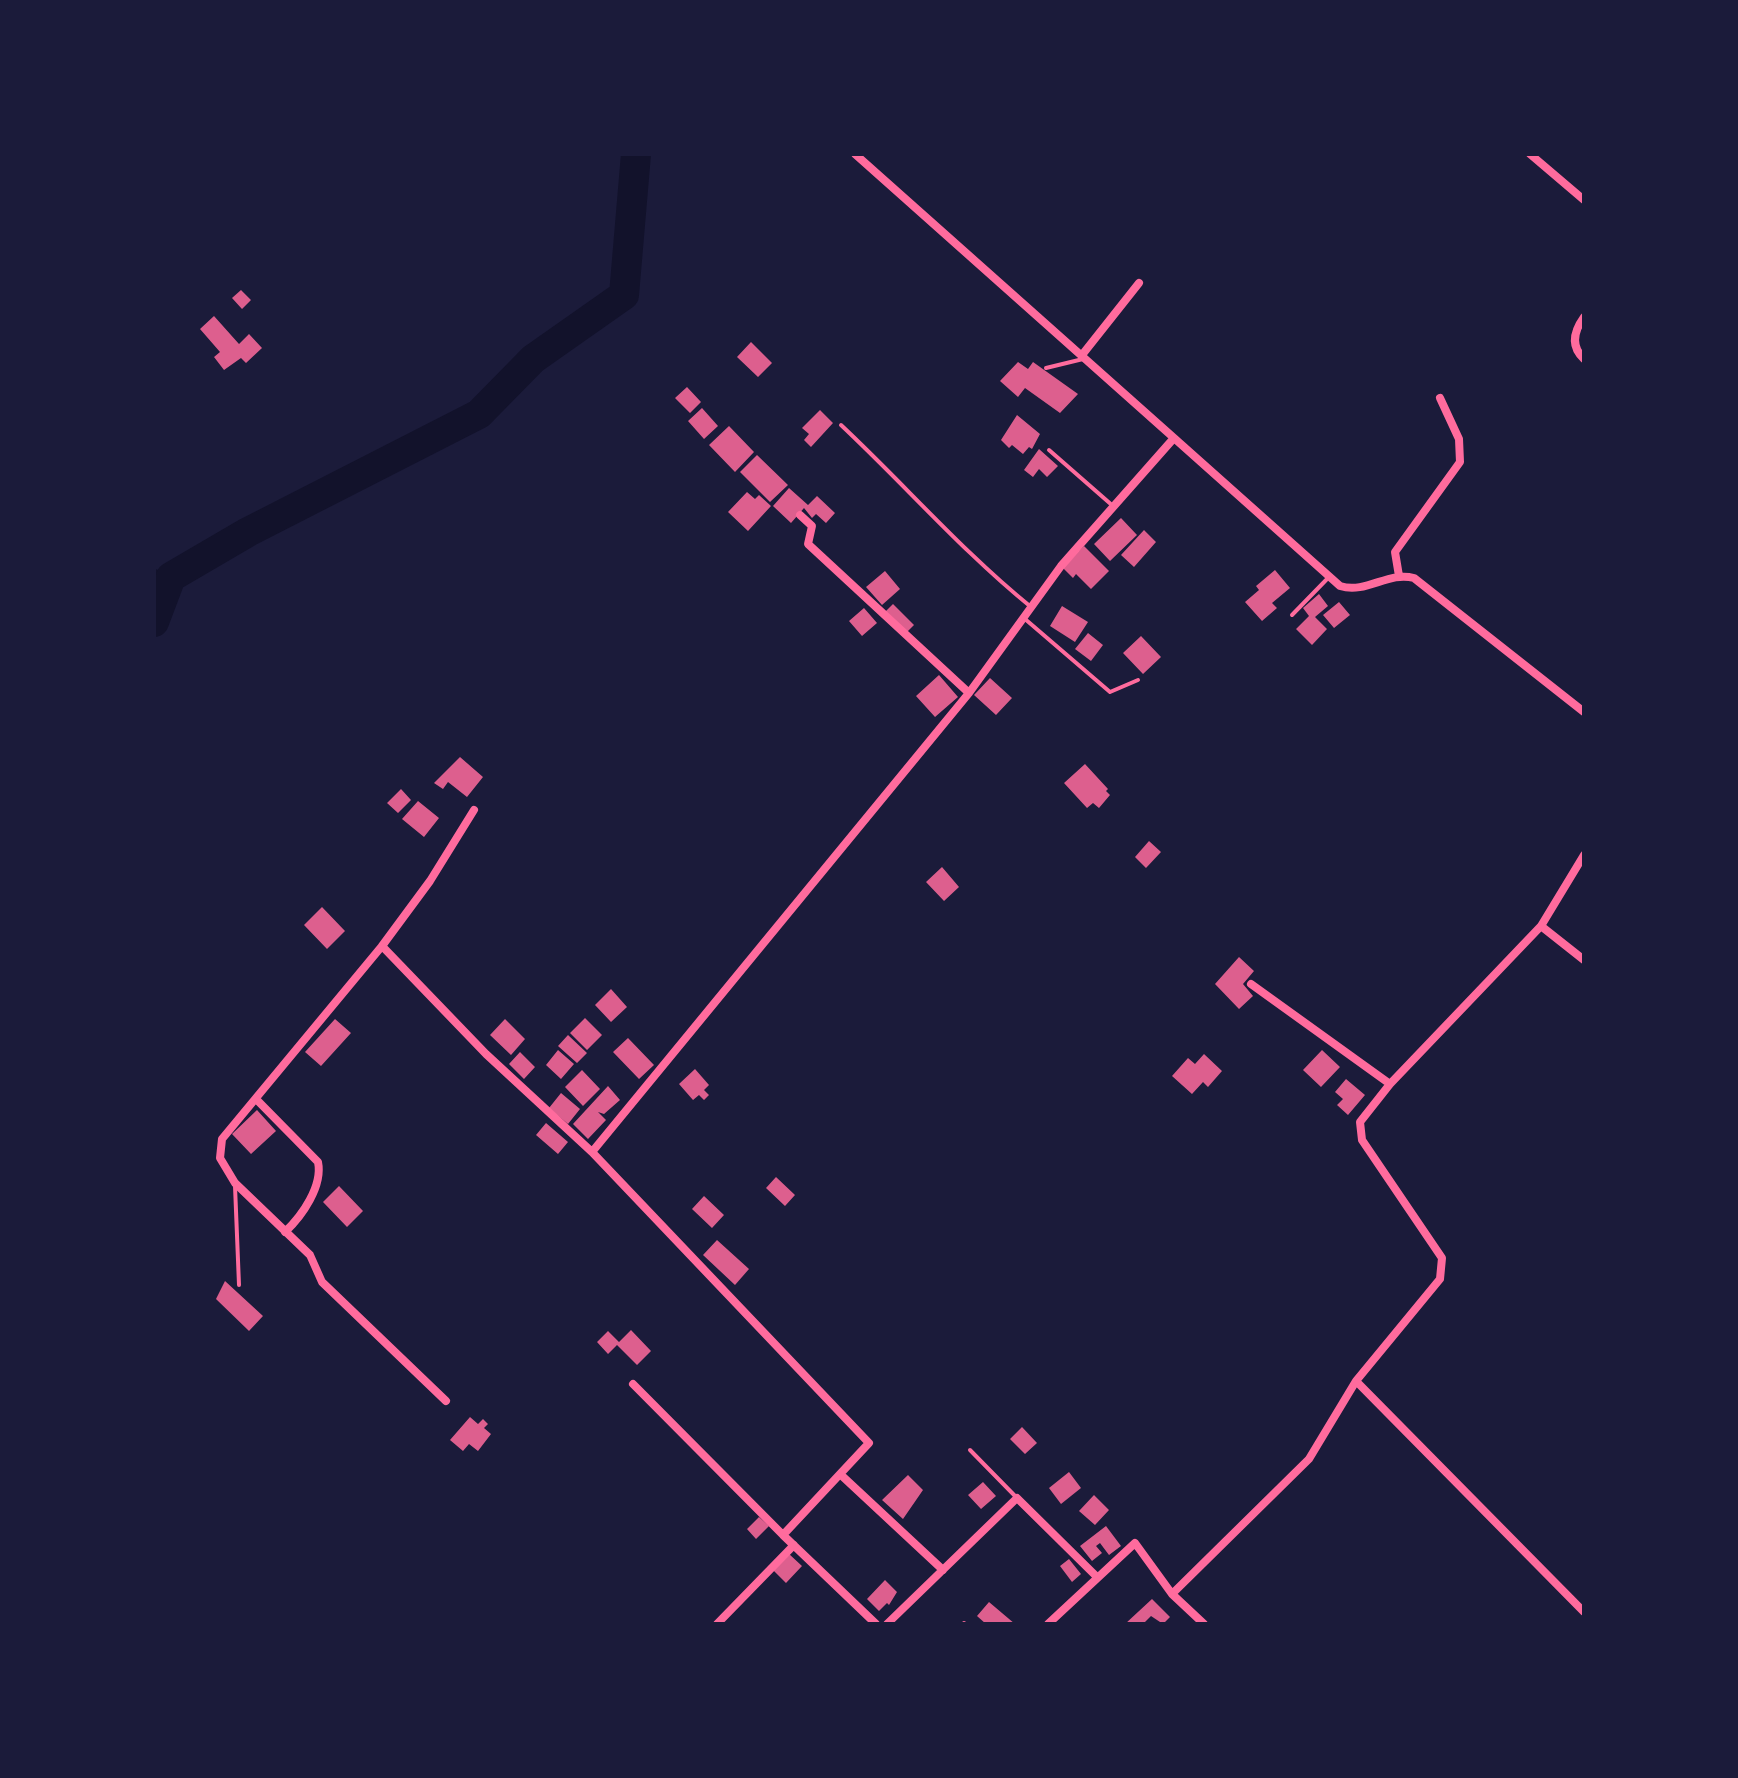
<!DOCTYPE html>
<style>
body{margin:0}
#map{position:relative;width:1738px;height:1778px;overflow:hidden;background:#1b1b3a;font-family:"DM Sans",sans-serif}
canvas{display:block}
.frame{position:absolute;inset:0;border:156px solid #1b1b3a;pointer-events:none}
</style>
<div id="map">
<canvas width="1738" height="1778"></canvas>
<div class="frame"></div>
</div>
<script>
const context = document.querySelector('canvas').getContext('2d');
context.lineJoin = 'round';
function trace(path, color, width, dash) {
  context.strokeStyle = color;
  context.lineWidth = width;
  context.lineCap = dash ? 'butt' : 'round';
  context.setLineDash(dash || []);
  context.stroke(path);
}
function fillPath(path, color) {
  context.fillStyle = color;
  context.fill(path, 'evenodd');
}
const stream = new Path2D(`
 M154,571l17,6`);
const river = new Path2D(`
 M154,622l17,-45 77,-45 231,-118 54,-55 91,-64 12,-141`);
const building = new Path2D(`
 M241,290l10,10 -9,9 -10,-11z
 M214,316l25,28 10,-10 13,14 -16,15 -5,-5 -17,12 -10,-13 6,-5 -20,-23z
 M751,342l21,21 -14,14 -21,-20z
 M1018,362l10,7 5,-7 45,32 -18,19 -35,-25 -7,9 -18,-16z
 M687,387l14,15 -11,11 -15,-15z
 M702,408l16,18 -14,13 -16,-18z
 M820,410l13,13 -22,24 -7,-7 5,-6 -7,-6z
 M1017,415l23,19 -8,15 -3,-2 -6,7 -11,-9 -3,3 -8,-8z
 M729,426l25,26 -19,20 -26,-27z
 M1039,449l19,17 -11,11 -8,-8 -6,8 -9,-7z
 M757,455l31,30 -18,17 -30,-30z
 M789,488l19,17 9,-9 18,17 -9,10 -10,-9 -4,4 -8,-10 -13,15 -18,-17z
 M747,492l8,7 4,-4 12,11 -23,25 -20,-19z
 M1121,518l16,17 -27,26 -16,-17z
 M1144,530l12,12 -22,25 -13,-12z
 M1084,546l25,25 -18,18 -15,-15 -3,4 -10,-10z
 M1275,570l15,18 -18,15 5,5 -15,13 -17,-19 14,-12 -3,-4z
 M885,571l15,18 -18,16 -16,-18z
 M1319,594l9,12 -13,11 12,12 -15,16 -16,-16 13,-13 -6,-8z
 M1339,602l11,13 -16,13 -11,-13z
 M893,604l21,21 -8,8 -21,-21z
 M1062,606l26,16 -13,20 -25,-16z
 M864,608l13,15 -15,13 -13,-15z
 M1088,633l15,12 -12,16 -16,-12z
 M1141,636l20,21 -18,17 -20,-21z
 M939,675l19,22 -23,20 -19,-21z
 M990,678l22,20 -16,17 -22,-20z
 M460,757l23,20 -16,20 -19,-15 -5,7 -9,-6z
 M1085,764l23,25 -2,2 4,4 -11,13 -6,-5 -6,5 -23,-25z
 M401,789l10,11 -13,13 -11,-10z
 M418,801l21,17 -15,19 -22,-18z
 M1149,841l12,11 -15,16 -11,-11z
 M942,867l17,20 -15,14 -18,-19z
 M322,907l23,24 -18,18 -23,-24z
 M1239,957l15,14 -11,13 10,12 -14,13 -24,-25z
 M611,989l16,18 -16,15 -16,-17z
 M585,1018l17,17 -15,15 -17,-17z
 M335,1019l16,14 -30,33 -16,-14z
 M505,1019l20,20 -14,16 -21,-20z
 M568,1035l19,18 -10,10 -19,-17z
 M628,1038l26,27 -15,14 -26,-27z
 M558,1050l16,14 -13,15 -15,-14z
 M1322,1050l18,17 -19,20 -18,-17z
 M520,1052l15,15 -11,12 -15,-15z
 M1204,1054l18,17 -14,16 -5,-5 -11,12 -20,-18 16,-18 7,6z
 M695,1069l14,16 -5,5 5,5 -5,5 -5,-5 -6,5 -14,-16z
 M582,1070l18,19 -17,17 -18,-19z
 M1346,1079l19,16 -17,20 -11,-10 6,-6 -8,-7z
 M608,1086l12,14 -16,14 -6,-2 8,8 -18,19 -15,-15z
 M561,1093l19,16 -12,15 -19,-16z
 M257,1110l19,21 -25,23 -19,-20z
 M546,1123l22,19 -10,12 -22,-19z
 M776,1177l19,18 -10,11 -19,-18z
 M339,1186l24,25 -16,16 -24,-25z
 M704,1196l20,19 -12,13 -20,-19z
 M717,1240l32,29 -14,16 -32,-30z
 M225,1281l38,35 -14,15 -33,-32z
 M631,1330l20,21 -14,14 -20,-20 -9,9 -11,-12 11,-11 11,11z
 M470,1417l8,7 5,-5 5,5 -4,4 7,6 -13,17 -9,-7 -6,7 -13,-11z
 M1022,1427l15,16 -12,11 -15,-15z
 M1069,1472l12,16 -20,16 -12,-16z
 M908,1475l15,15 -20,29 -21,-19z
 M983,1482l13,14 -15,13 -13,-14z
 M1094,1495l15,15 -14,15 -16,-14z
 M759,1517l10,9 -13,13 -9,-10z
 M1106,1526l15,20 -12,9 -9,-12 -4,3 6,7 -10,8 -12,-15z
 M788,1553l14,13 -16,17 -13,-13z
 M1069,1559l12,15 -9,8 -12,-16z
 M885,1580l12,12 -8,13 -2,-2 -8,8 -12,-12z
 M1152,1599l18,18 -7,7 -12,-8 -8,8h-18z
 M989,1602l26,22h-29l-9,-8z`);
const service = new Path2D(`
 M1046,368l37,-9
 M841,425c64,60 122,127 190,182
 M1049,450l64,56
 M1292,615l36,-37
 M1025,619l85,73 28,-12
 M235,1186l4,99
 M970,1450l47,48
 M964,1623l1,1`);
const minor = new Path2D(`
 M855,154l319,284
 M1530,154l54,46
 M1584,317c-10,14 -14,29 0,42
 M1082,355l57,-72
 M800,515l12,11 -4,18 161,149
 M1399,576l-4,-24 65,-90 -1,-23 -19,-41
 M1541,926l43,-71
 M382,946l48,-65 44,-71
 M1251,984l139,100
 M256,1099l62,63c5,24 -16,54 -33,70
 M592,1152l377,-459 92,-127 113,-128 166,148c27,8 48,-15 74,-8l170,134
 M1356,1381l84,-102 2,-21 -80,-118 -2,-18 30,-38 151,-158 43,34
 M633,1384l150,151
 M446,1401l-124,-119 -12,-27 -75,-72 -15,-25 2,-19 160,-193 104,108 106,98 277,291 -86,92 93,89
 M840,1474l103,96
 M1172,1594l32,30
 M717,1624l77,-79
 M887,1624l130,-126 80,79
 M1048,1624l87,-81 37,51 137,-135 47,-78 228,231`);
trace(stream, '#12122b', 5);
trace(river, '#12122b', 30);
fillPath(building, '#dd5f8e');
trace(service, '#ff6b9d', 4);
trace(minor, '#ff6b9d', 8);
</script>
